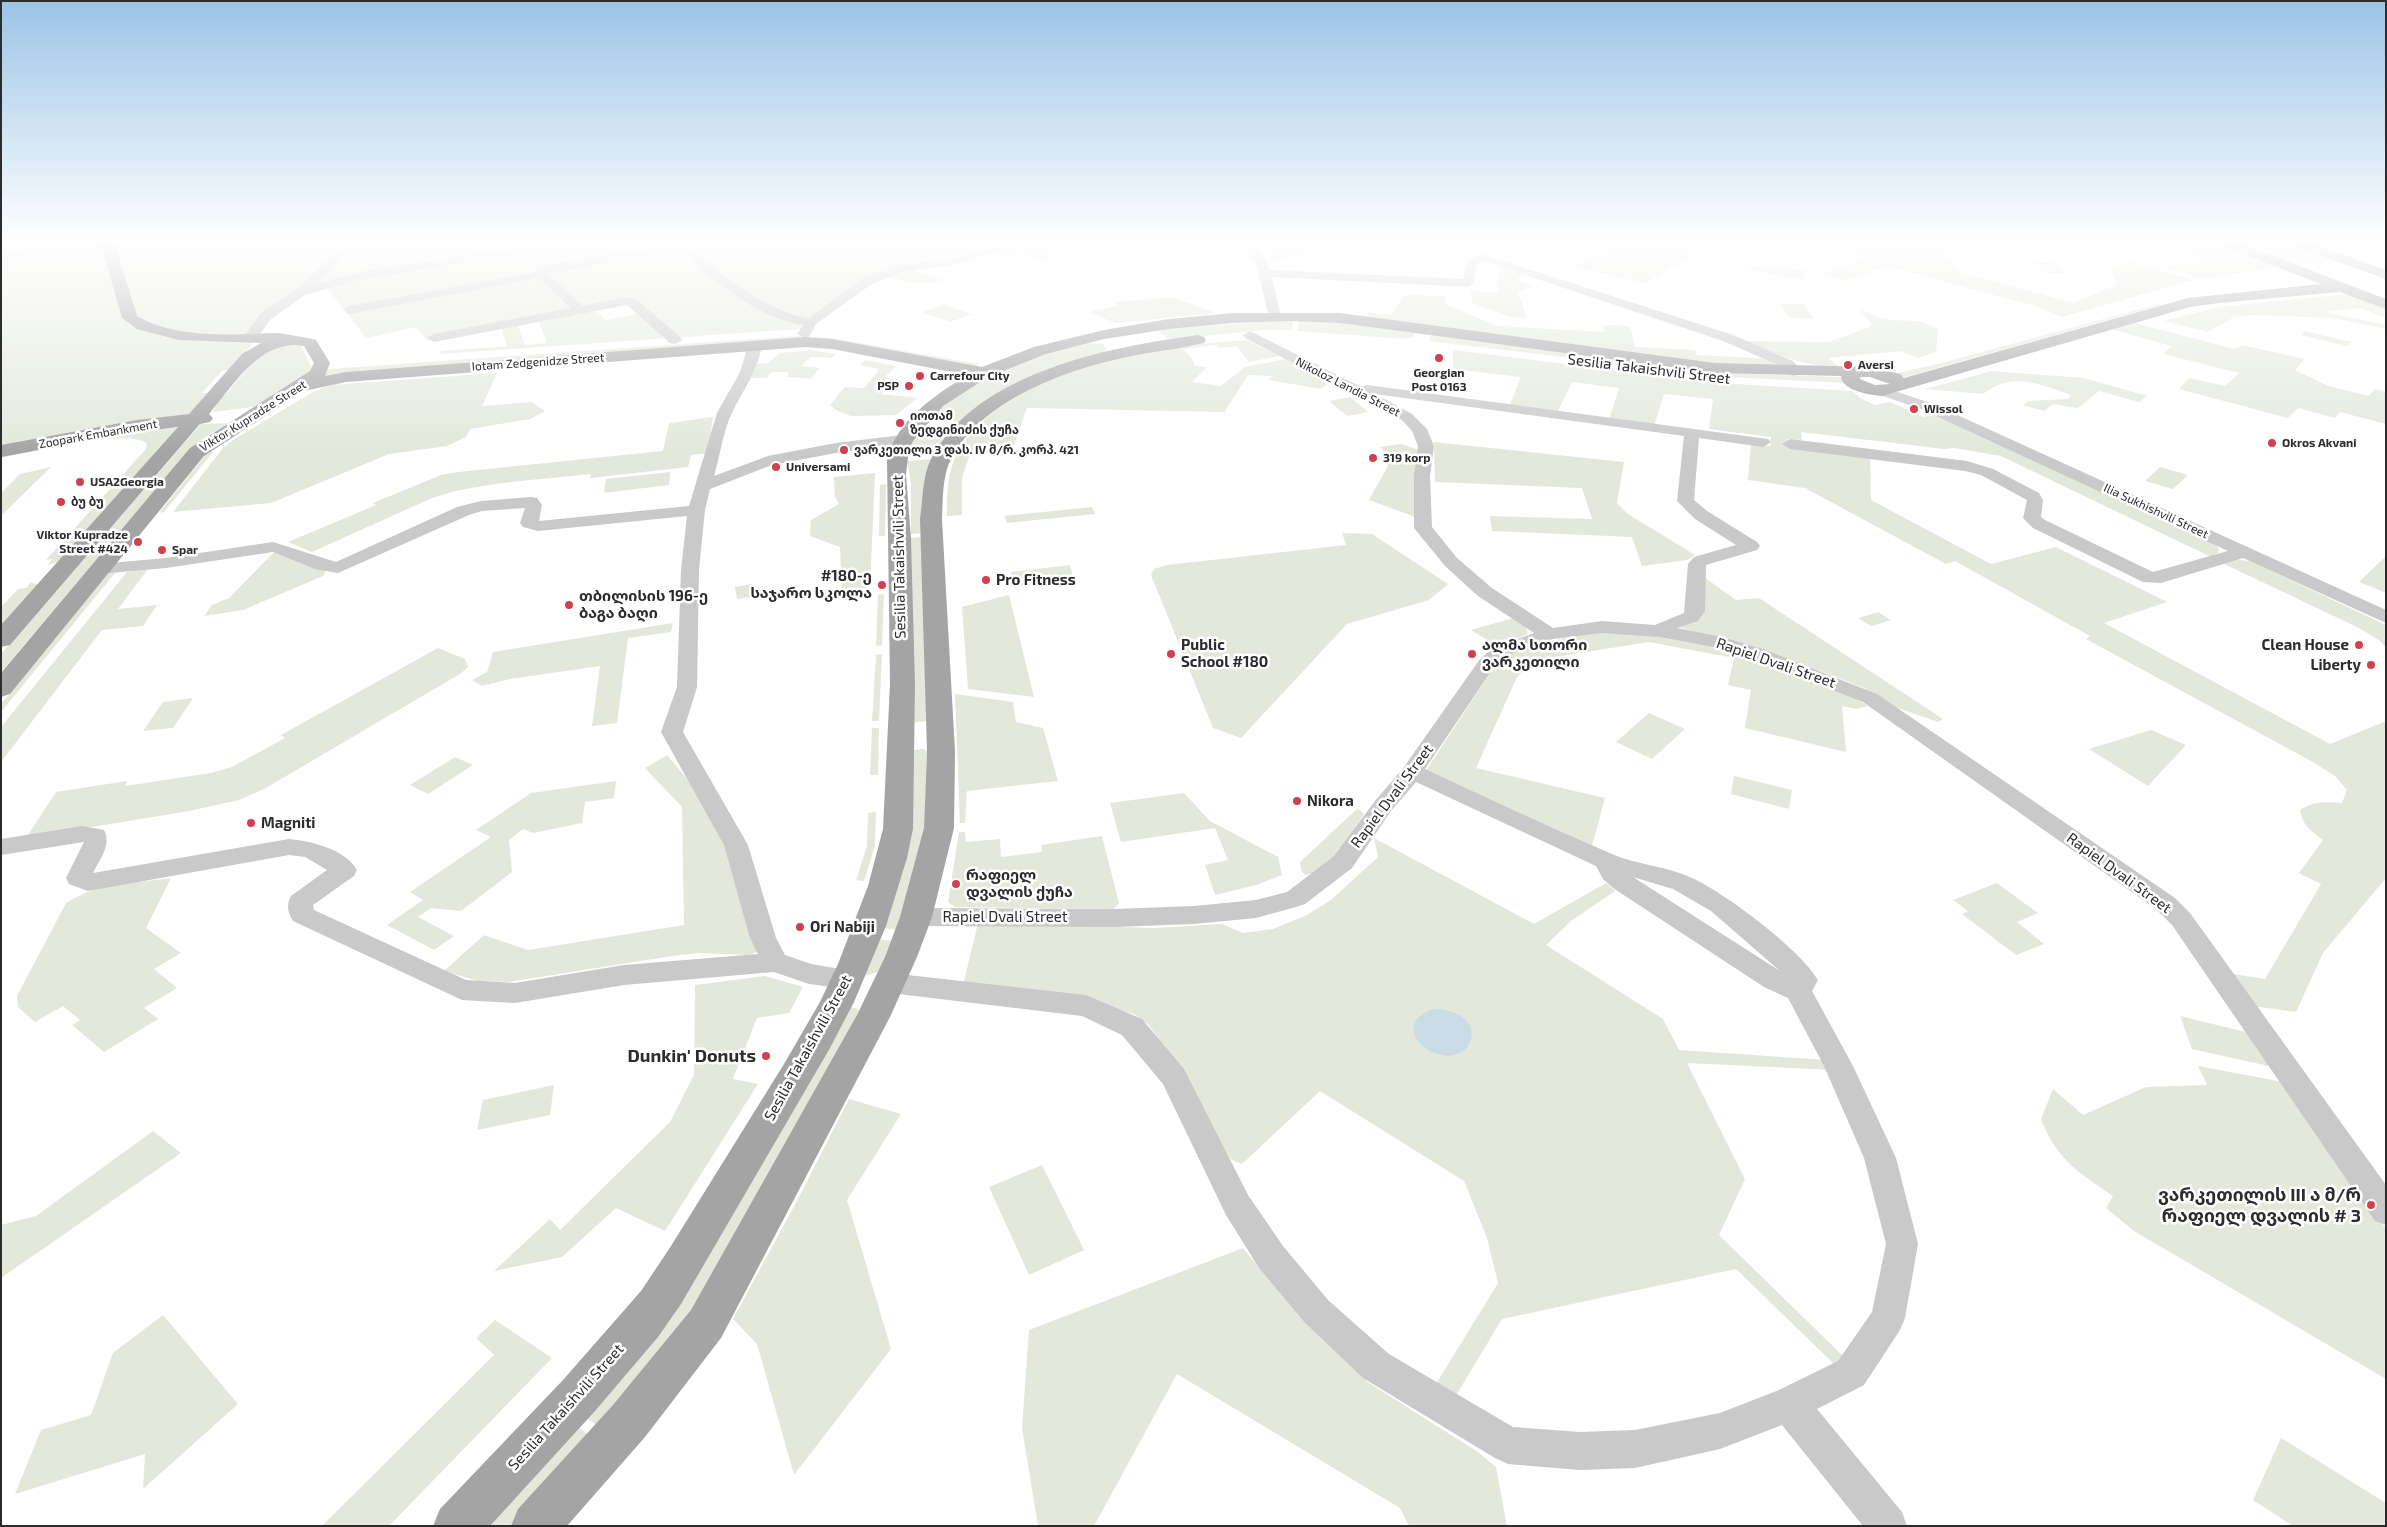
<!DOCTYPE html>
<meta charset="utf-8">
<style>
body{margin:0}
#map{position:relative;width:2387px;height:1527px;overflow:hidden;background:#fff;font-family:"Exo 2",sans-serif}
canvas{display:block}
.frame{position:absolute;inset:0;border:2px solid #2c2c2c;pointer-events:none}
</style>
<div id="map">
<canvas width="2387" height="1527"></canvas>
<div class="frame"></div>
</div>
<script>
const context = document.querySelector('canvas').getContext('2d');
context.lineJoin = 'round';
function fillPath(path, color) {
  context.fillStyle = color;
  context.fill(path, 'evenodd');
}
function trace(path, color, width, dash) {
  context.strokeStyle = color;
  context.lineWidth = width;
  context.lineCap = dash ? 'butt' : 'round';
  context.setLineDash(dash || []);
  context.stroke(path);
}
function drawText(font, color, halo, rows, align = 'center') {
  context.font = font + ' "Exo 2","Noto Sans Georgian",sans-serif';
  context.lineWidth = 5;
  context.setLineDash([]);
  context.textBaseline = 'middle';
  context.strokeStyle = halo;
  context.fillStyle = color;
  for (const [text, x, y, turn = 0] of rows) {
    context.save();
    context.translate(x, y);
    context.rotate((+turn || 0) * Math.PI / 180);
    context.textAlign = isNaN(turn) ? turn : align;
    if (halo) context.strokeText(text, 0, 0);
    context.fillText(text, 0, 0);
    context.restore();
  }
}
const green = new Path2D(`
 M102,241l22,75 10,11 18,6 93,8 6,1v4l-21,24h-7l-21,23h5l-17,21 -189,34v-189l45,-10z
 M136,241h215l-102,95c-30,0 -101,2 -117,-27 -7,-14 -12,-47 -16,-64z
 M364,241h207l-260,46 44,-44z
 M587,241h80l92,69 39,13 4,3 -4,3 -359,25 2,-3 66,-5 -6,-20 -74,14 -11,-13 -50,11 -41,-53 65,-13zM625,302l12,12 -31,6 -12,-11zM538,319l9,24 -22,2 -8,-22z
 M677,241h352l-79,20 -52,7 -88,50 -41,-9z
 M1040,241l10,3 2,7 -2,7 -10,3 -16,-7 -17,4 -12,-5z
 M1252,241h124l-102,20 -5,-10z
 M1620,241h27l51,11 -52,31 -73,-16z
 M1805,241h152l13,14 -25,-1 15,17 8,3 106,29 42,-18 1,-3 -7,-15 19,-6 64,19 -131,37 -27,-11 -148,-40 -41,15 -25,-7 43,-16z
 M2132,241h77l69,27 -79,11 -35,-13 43,-4c-8,-5 -32,-14 -41,-15 -14,-1 -23,3 -34,-6z
 M2228,241h57l52,19 -46,5z
 M2032,261l21,1 13,12 -21,-1z
 M1497,266l32,10 -13,3 16,7 -15,7 5,9 4,16 -15,-1 -39,-14 -1,-12 27,1z
 M1753,266l51,4 2,6 -4,4 -5,-1 -51,-10z
 M907,268l36,12c-22,6 -36,3 -58,-4z
 M2348,294l38,14v10l-25,-10 -36,4 61,13v4l-52,-11 -81,-3 -19,2 -26,15 -44,-11 54,-14z
 M1404,295l41,1v8l52,22 107,6 -1,-7 27,1 5,21 60,3 2,5 74,4 9,6 -2,3 -73,-4 -338,-46 2,-5 22,2z
 M1172,297l44,16 -101,10 -26,-11 28,-6 -2,-4z
 M1780,304h24l10,15 -24,-1z
 M2158,304l3,1 -256,72 -11,-3 48,-11z
 M944,305l28,9 -22,8 -28,-10z
 M1859,309c8,2 15,8 22,9 22,6 33,-3 57,11l-2,23 -18,6 -17,-7 -73,7 12,10c-35,-2 -61,-12 -93,-27l81,1 42,-15 1,-4z
 M1293,320l-1,10h-29l-86,9 -10,-1 -8,-6 4,-3z
 M1299,320l33,1 83,12 -2,4 -10,2 -105,-8z
 M2135,323l99,26 8,-4 63,14 -10,11 33,16 41,10 6,-7 11,3v32l-46,-12 -5,6 -37,-10 -10,10 -109,-29 10,-11 36,8 14,-13 -76,-19 8,-8 -60,-17z
 M2305,331l47,11 -5,4 -47,-11z
 M1432,334l240,32 -2,2 1,2 -242,-29z
 M796,336l35,2 148,26 -5,2 -147,-26 -505,38 7,-9z
 M1246,340l33,16 -30,6 -12,-16 -18,2 -3,-3 -33,4 8,8 4,9 12,1 -15,15 29,4 24,-19 41,-8 45,22 -10,8 -52,-9 3,-4 -24,-1 -24,37 -197,-4 -16,46h-41l-8,24v37l-15,1c0,-23 0,-46 13,-67 52,-83 196,-102 286,-109z
 M1085,343l18,1 3,5 -2,4 -136,62 -8,7 -31,-3c42,-43 101,-61 156,-76z
 M300,344l12,24 -5,8 -54,31 -39,5 1,-6 45,-51 10,-8z
 M810,350l26,4 -4,4 -21,-1 -10,9 19,2 -9,11 -24,-2 2,-5h-18l-4,6h-17l7,-14 11,-1 12,-10z
 M1453,350l267,33 132,8 10,8 13,6 15,-3 34,15 10,-3 282,131 3,4 -1,4 -7,4 -210,-101 -47,-8 -10,1 -143,-17 1,8 -15,-1 1,6 82,11 1,44 120,64 65,-17 111,55 -63,21 226,121 56,-23v157l-63,75 -27,59 -44,-6 -19,-32 32,5 56,-95 -22,-11 24,-33c-12,-9 -21,-15 -23,-30 14,-9 26,-8 42,-7l5,-13 -12,-14 -24,-15 -225,-122 4,-3 -135,-75 -9,3 -141,-76 -57,-8 3,-37 19,3 1,-9 -62,-8 4,-30 -49,-5 -10,32 -45,-6 10,-32 -47,-6 -15,31 -48,-6 12,-30 -68,-8z
 M865,360l31,6 -11,11 11,2 -15,15 36,4 -21,17 -45,1 -15,-6 -6,-5 15,-18 19,1 16,-19 -20,-4z
 M1688,369l58,5 95,3 6,6 -120,-6 -43,-5v-2z
 M1992,371l92,7 63,18 -8,6 -40,-11 -21,17 -25,-4 -9,7 -21,-6 5,-4 40,-2 3,-4c-32,-11 -57,-24 -88,-1l-58,-5z
 M497,373l-15,33 50,-4 13,9 -15,8 -60,10 -4,8 -19,9 -58,8 -118,49 -98,9 51,-65 9,-7 78,-47 20,-8z
 M1350,397l18,15 -21,4 -18,-15z
 M713,417l-5,36 -17,2 -3,12 -98,11 1,-4c-52,6 -111,8 -159,24l-120,54 -24,-10 88,-37 -3,-2 68,-28 17,-3 205,-21 6,-28z
 M228,423l-27,17 -12,10 -188,222v-18l200,-230z
 M177,428l-118,133 -11,4 4,-6 -6,1 100,-111 1,-5c-16,-17 -121,9 -146,14v-3l142,-26z
 M920,435l22,1 5,2c-10,15 -19,17 -37,12l-1,-2 6,-11z
 M1434,442l190,20 -7,41 11,11 67,41 -8,5 -45,6 -10,-29 -140,-6 -2,-15 102,3 -10,-31 -147,-6z
 M1401,444l18,6 -4,67 -46,-17 19,-34 -5,-16 -3,-3z
 M208,452h5l-49,60 -5,1z
 M935,459l-11,74 -13,1v-51l-4,-22z
 M51,467l-50,49v-23l19,-19z
 M2160,467l28,8 -15,14 -28,-8z
 M670,472l-1,13 -65,8 2,-14z
 M875,473l-5,114 -28,5 -2,-45 -30,-11 1,-16 28,-16 -4,-7 -1,-20z
 M886,484l-1,52h-6l1,-51z
 M1092,507l3,7 -88,9 -3,-7z
 M1342,533l30,1 76,50 -19,16 -82,24 -106,114 -28,-10 -62,-153 3,-6 13,-4 179,-20z
 M924,537l2,184 -13,2 -2,-185z
 M274,552l51,18v3l-2,3 -80,34 -39,6 8,-11 17,-7z
 M2386,556v37l-27,-11z
 M2236,559l16,3 134,63v23l-7,-8 -20,-12 -137,-65z
 M1070,565l4,15 -60,7 -3,-15z
 M148,569l-30,40 39,-4 -14,21 -41,4 -101,132v-35l126,-155z
 M109,573h6l-114,139v-8z
 M1704,577l32,23 23,-2 184,121 -5,3 -46,-16 -28,-18 -33,-13 -73,-26 -80,-22z
 M31,582l7,3 -37,41v-19l17,-18 8,-1z
 M752,584l3,12 -18,3 -2,-12z
 M884,594l-2,51 -6,1 2,-51z
 M1009,595l25,102 -66,-8 -6,-82z
 M1878,612l13,8 -20,6 -13,-8z
 M1513,618l12,8 3,8 -31,12 -26,-16z
 M673,623l-2,9 -43,6 -11,85 -25,3 8,-60 -90,13 -28,7 -10,-6 15,-8 6,-20z
 M1592,633h53l88,17 109,40 26,16 -11,3 -15,-3 4,46 -101,-24 6,-38 -23,-5 6,-27 -85,-16 -94,15 -23,5 -15,15 -41,91 129,30 -13,48 -167,-74 71,-108c29,-19 62,-25 96,-31z
 M438,648l27,11 3,8 -8,7 -196,115 -25,11 -50,11 -163,27 30,-46 71,-11 -2,5 86,-13 21,-6 53,-29 -4,-3z
 M882,654l-3,67h-7l4,-66z
 M955,694l58,8 3,20 27,6 15,53 -91,10 -2,32h-5z
 M193,698l-20,30 -30,3 20,-29z
 M1649,713l36,16 -33,30 -36,-17z
 M872,728h7l-1,47h-8z
 M2151,730l35,15 -38,41 -59,-37z
 M923,749l4,2 -3,90 -26,89 -15,-2 27,-174 4,-4z
 M667,755l46,55 45,142 -9,3 -49,-2 -28,3 -163,26 -31,-1 -34,-10 40,-36 44,15 156,-25 -2,-118 -37,-39z
 M455,757l18,8 -45,29 -18,-9z
 M1734,776l58,14 -3,19 -58,-15z
 M616,781l-2,17 -29,4 -3,21 -49,10 -10,-4 -14,11 3,32 -51,39 -30,-3 -13,9 36,19 -20,14 -47,-25 36,-25 -13,-8 81,-55 -15,-7 55,-37z
 M1184,793l26,28 68,36 4,18 -26,10 -41,10 -10,-30 23,-5 -13,-32 -94,14 -11,-39z
 M1358,808l6,6c-14,21 -32,56 -59,61l-4,-5 -1,-8z
 M876,812l-1,34 -11,35 -8,-1 11,-34 1,-33z
 M959,832h6l1,10 34,-3 1,18 41,-5 -1,-7 61,-9 17,67 -5,6 -159,-2 -7,-5z
 M1374,838l160,86 72,-41 9,8 -44,30 -25,24 117,74 16,31 148,10 6,10 -146,-7 58,116 -26,56 124,121 -8,9 -99,-96 -234,50 -50,83 -19,-13 65,-106 -11,-45 -23,-57 -144,-90 -78,73 -12,-5 -50,-89 -31,-45 -15,-11 -68,-18 -103,-11 15,-62 177,5 67,-4 21,9 30,-4 34,-14 24,-15 47,-43z
 M171,878l-25,50 35,25 -27,16 23,19 -33,20 14,11 -54,33 -32,-27 8,-5 -17,-14 -28,16 -17,-15 -1,-11 49,-93c30,-20 71,-20 105,-25z
 M1997,883l41,30 -21,9 27,22 -28,11 -54,-41 6,-3 -15,-11z
 M877,939l16,2 -15,31 -14,4z
 M765,976l38,11 -14,26 -32,5 -24,61 25,5 -93,147 -49,-23 -54,49 -68,14 56,-52 10,11 110,-108 24,-47 1,-90z
 M851,1007l7,2 1,4 -134,252 -123,164 -17,-12z
 M2180,1016l70,17 23,34 -81,-18z
 M2198,1066l85,16 103,147v150l-252,-148 -28,-23 7,-12c-35,-24 -56,-36 -72,-77l12,-30 30,26 63,-28 61,-2z
 M554,1085l-4,30 -73,15 6,-30z
 M849,1099l52,15 -54,86 44,149 -97,126 -37,-131 -24,-25 65,-120z
 M153,1131l28,22 -180,125v-53l35,-9z
 M1042,1165l42,85 -55,25 -40,-88z
 M1243,1248l59,72 67,63 109,69 18,15 11,59h-98l-9,-18 -223,-134 -83,152h-56l-16,-98 7,-98z
 M163,1315l75,89 -95,85 2,-35 -130,40 26,-64 50,-15 22,-62z
 M495,1320l57,38 -163,168h-67l172,-171 -18,-17z
 M577,1426l16,12 -80,88h-29z
 M2281,1438l105,65v23h-93l-40,-26z`);
const water = new Path2D(`
 M1435,1009c59,2 39,64 -5,42 -7,-4 -13,-9 -15,-16 -6,-15 8,-23 20,-26z`);
const minor = new Path2D(`
 M63,241h72l-5,3 -34,5 -25,-3 -70,14v-7z
 M348,241h12l-44,43 45,-12 198,-31h28l-5,3 -220,35 -57,16 -34,24 -17,23h-10l-2,-3 19,-26 36,-24z
 M668,241h12l6,4 27,-4h31l-5,3 -46,7c35,28 70,59 116,67l55,-40 32,-12 55,-7 67,-18h19l-86,24 -49,7 -30,12 -56,40 -7,13 -5,1 -7,-4 6,-9c-51,-9 -87,-45 -126,-75l-129,24 35,32 44,-9 9,2 44,38 2,3 -7,4 -5,-1 -43,-38 -193,37 -7,-4 7,-4 137,-26 -32,-30 -190,36 -6,-4 6,-4 182,-33 17,-8 122,-21z
 M1232,241c21,0 30,9 38,29l193,9 4,-18 15,-7 251,81 60,26 9,11 -7,4 -5,-1 -7,-8 -60,-26 -240,-80 -6,4 -3,18 -6,4 -196,-10 9,40 -6,4 -6,-4 -13,-54 -12,-13z
 M1250,331l111,56 6,-2 401,54 3,3 -8,5 -64,-9 -5,62 13,11 50,31 3,4 -3,4 -51,15 -1,46 -7,10 -21,7 45,9 41,12 114,45 298,204 15,15 196,272v40l-11,-4 -203,-296 -15,-15 -294,-208 -114,-45 -30,-9 -59,-11 -58,-4 -49,6 -46,17 -13,11 -69,102c62,29 124,58 187,85 25,11 55,12 80,24 33,15 108,71 126,102l-6,11 41,75 43,92 22,86 -13,74 -5,12 -36,55 -47,24 85,103 5,14h-44l-81,-101 -62,24 -85,19 -55,2 -72,-6 -13,-6 -132,-80 -59,-56 -45,-54 -33,-53 -63,-131 -41,-49 -40,-19 -192,-23 -10,-3 -4,-7 4,-7 10,-3 196,22 56,24 42,50 64,126 35,51 45,54 61,54 124,73 67,5 55,-2 85,-17 59,-23 59,-29 34,-49 14,-68 -22,-86 -40,-92 -36,-68 -24,-11 -151,-99 -10,-9 -7,-13 -180,-84 -25,29 -39,57 -47,36 -9,3 -40,11 -62,6 -79,3 -199,-1 -9,-3 -4,-6 4,-6 9,-3 199,1 79,-3 62,-6 31,-8 47,-36 41,-55 29,-34 76,-108 13,-11 41,-15 -56,-37 -33,-30 -31,-38v-52l4,-30 -6,-15 -10,-11 -157,-82 -2,-3zM1375,394l309,42 -7,65 18,18 41,26 -42,12 -6,7 -4,49 -29,12 -53,-4 -49,7 -61,-40 -35,-30 -25,-31 -2,-51 4,-30 -7,-17 -15,-15zM1633,877l40,12 38,22 69,60z
 M755,342l7,4c-5,26 -19,44 -30,67 -9,18 -12,43 -18,63l54,-20 68,-13 66,-8 8,5 -8,5 -66,8 -64,12 -62,24 -5,21 -6,60 -2,117 -14,45 65,113 28,93 9,17 26,9 47,8 4,7 -4,7 -10,3 -39,-5 -35,-12 -150,13 -109,18 -53,-3 -169,-79c-5,-8 -7,-16 -2,-25l36,-26 -22,-13 -16,-2 -201,36 -19,-7 -3,-6 18,-36 -83,13v-16l81,-13 22,4c8,14 -4,29 -11,43l196,-34c22,2 56,10 68,31l-3,6 -41,29 1,5 152,70 49,3 109,-18 134,-11 -8,-16 -26,-93 -63,-113 16,-45 4,-117 6,-54 -149,15 -15,-4 -3,-4 5,-15 -43,3 -13,4 -131,58 -23,-4 -42,-17 -107,16 -67,6 -6,-1 -3,-4 3,-4 6,-1 67,-6 107,-16 63,20 121,-55 24,-6 50,-4 6,1 5,7 -3,16 150,-15 28,-93 23,-41 8,-26z
 M1879,386l52,17 455,207v13l-143,-65 -82,25 -18,-1 -110,-54 -10,-10 4,-18 -46,-25 -16,-4 -175,-22 -8,-5 8,-5 177,22 26,8 46,24 4,7 -2,17 4,3 108,52 75,-21 -307,-142 -47,-16 -2,-3z`);
const major = new Path2D(`
 M100,241h14l23,75c40,24 98,18 143,17 11,3 23,3 36,7l14,23 -5,13 21,-4 459,-35 27,2 150,28 52,-20 70,-17 65,-11 64,-6h107l375,50 155,4 30,7 4,4 284,-80 133,-14 -105,-40 -2,-3h20l152,58v10l-46,-17 -121,11 -29,4 -308,89c-12,-1 -40,-5 -41,-20l-126,-3 -375,-50 -49,-2 -58,2 -64,6 -65,10 -58,15 -58,23 -45,29 -30,35 -4,8 -3,25 5,65 4,145 -2,145 -6,29 -21,68 -32,76 -24,46 -149,256 -23,33 -63,74 -105,115h-57l7,-17 123,-129 78,-89 30,-45 113,-182 36,-62 18,-38 30,-78 15,-57 7,-145 -3,-223c9,-41 48,-66 81,-86l-136,-26 -27,-2 -459,35 -42,9 -100,65 -194,238 -9,3v-24l189,-225 120,-77 4,-8 -10,-17c-43,-8 -71,40 -95,68l4,4 -3,4 -10,2 -190,221 -9,2v-22l177,-198 -41,5 -136,25v-12l136,-25 52,-6 53,-60 19,-11 -82,-3 -42,-11 -15,-11zM1860,377h10l20,7 -15,1 -15,-6z
 M2286,241h21l79,29v9l-98,-35z
 M1198,335l6,2 2,3 -2,3c-24,6 -48,8 -72,13 -62,12 -150,43 -181,103 -9,17 -8,41 -9,60l13,233 -1,76 -22,89 -15,40 -27,60 -169,321 -76,99 -78,89h-56l7,-17 95,-104 78,-95 166,-295 28,-58 15,-40 24,-89 3,-76 -7,-233c3,-19 2,-42 11,-60 46,-87 178,-112 267,-124z`);
const markers = [
 [1439,358,5,"#d1404f"],
 [1848,365,5,"#d1404f"],
 [920,376,5,"#d1404f"],
 [909,386,5,"#d1404f"],
 [1914,409,5,"#d1404f"],
 [900,423,5,"#d1404f"],
 [2272,443,5,"#d1404f"],
 [844,450,5,"#d1404f"],
 [1373,458,5,"#d1404f"],
 [776,467,5,"#d1404f"],
 [80,482,5,"#d1404f"],
 [61,502,5,"#d1404f"],
 [138,542,5,"#d1404f"],
 [162,550,5,"#d1404f"],
 [986,580,5,"#d1404f"],
 [882,585,5,"#d1404f"],
 [569,605,5,"#d1404f"],
 [2359,645,5,"#d1404f"],
 [1171,654,5,"#d1404f"],
 [1472,654,5,"#d1404f"],
 [2371,665,5,"#d1404f"],
 [1297,801,5,"#d1404f"],
 [251,823,5,"#d1404f"],
 [956,884,5,"#d1404f"],
 [800,927,5,"#d1404f"],
 [766,1056,5,"#d1404f"],
 [2371,1205,5,"#d1404f"]
];
const farStreetnames = [
 ["Iotam Zedgenidze Street",538,362,-4],
 ["Nikoloz Landia Street",1348,387,27],
 ["Viktor Kupradze Street",253,416,-32],
 ["Zoopark Embankment",98,434,-10],
 ["Ilia Sukhishvili Street",2156,511,25]
];
const farPoinames = [
 ["Aversi",1858,365],
 ["Georgian",1439,373,"center"],
 ["Post 0163",1439,387,"center"],
 ["Carrefour City",930,376],
 ["PSP",899,386,"right"],
 ["Wissol",1924,409],
 ["იოთამ",910,416],
 ["ზედგინიძის ქუჩა",910,430],
 ["Okros Akvani",2282,443],
 ["ვარკეთილი 3 დას. IV მ/რ. კორპ. 421",854,450],
 ["319 korp",1383,458],
 ["Universami",786,467],
 ["USA2Georgia",90,482],
 ["ბუ ბუ",71,502],
 ["Viktor Kupradze",128,535,"right"],
 ["Street #424",128,549,"right"],
 ["Spar",172,550]
];
const streetNames = [
 ["Sesilia Takaishvili Street",1649,369,7],
 ["Sesilia Takaishvili Street",899,557,-91],
 ["Rapiel Dvali Street",1776,663,19],
 ["Rapiel Dvali Street",1392,796,-53],
 ["Rapiel Dvali Street",2119,873,36],
 ["Rapiel Dvali Street",1005,917],
 ["Sesilia Takaishvili Street",808,1048,-61],
 ["Sesilia Takaishvili Street",566,1407,-48]
];
const poiNames = [
 ["#180-ე",872,576,"right"],
 ["საჯარო სკოლა",872,593,"right"],
 ["Pro Fitness",996,580],
 ["თბილისის 196-ე",579,596],
 ["ბაგა ბაღი",579,613],
 ["Public",1181,645],
 ["School #180",1181,662],
 ["ალმა სთორი",1482,645],
 ["ვარკეთილი",1482,662],
 ["Clean House",2349,645,"right"],
 ["Liberty",2361,665,"right"],
 ["Nikora",1307,801],
 ["Magniti",261,823],
 ["რაფიელ",966,875],
 ["დვალის ქუჩა",966,892],
 ["Ori Nabiji",810,927]
];
const nearPoinames = [
 ["Dunkin' Donuts",756,1056],
 ["ვარკეთილის III ა მ/რ",2361,1195],
 ["რაფიელ დვალის # 3",2361,1216]
];
fillPath(green, '#e3e8db');
fillPath(water, '#c9dce6');
fillPath(minor, '#c9c9c9');
fillPath(major, '#a4a4a4');
const sky = context.createLinearGradient(0, 0, 0, 455);
sky.addColorStop(0, '#9bc4e7');
sky.addColorStop(0.53, '#fff');
sky.addColorStop(1, '#ffffff00');
context.fillStyle = sky;
context.fillRect(0, 0, 2387, 455);
for (const [x, y, r, color] of markers) {
  const dot = new Path2D();
  dot.arc(x, y, r, 0, 2 * Math.PI);
  context.fillStyle = color;
  context.fill(dot);
  trace(dot, '#fff', 2);
}
drawText('12px', '#2c2c2c', '#fff', farStreetnames);
drawText('bold 12px', '#2c2c2c', '#fff', farPoinames, 'left');
drawText('15px', '#2c2c2c', '#fff', streetNames);
drawText('bold 15px', '#2c2c2c', '#fff', poiNames, 'left');
drawText('bold 18px', '#2c2c2c', '#fff', nearPoinames, 'right');
</script>
